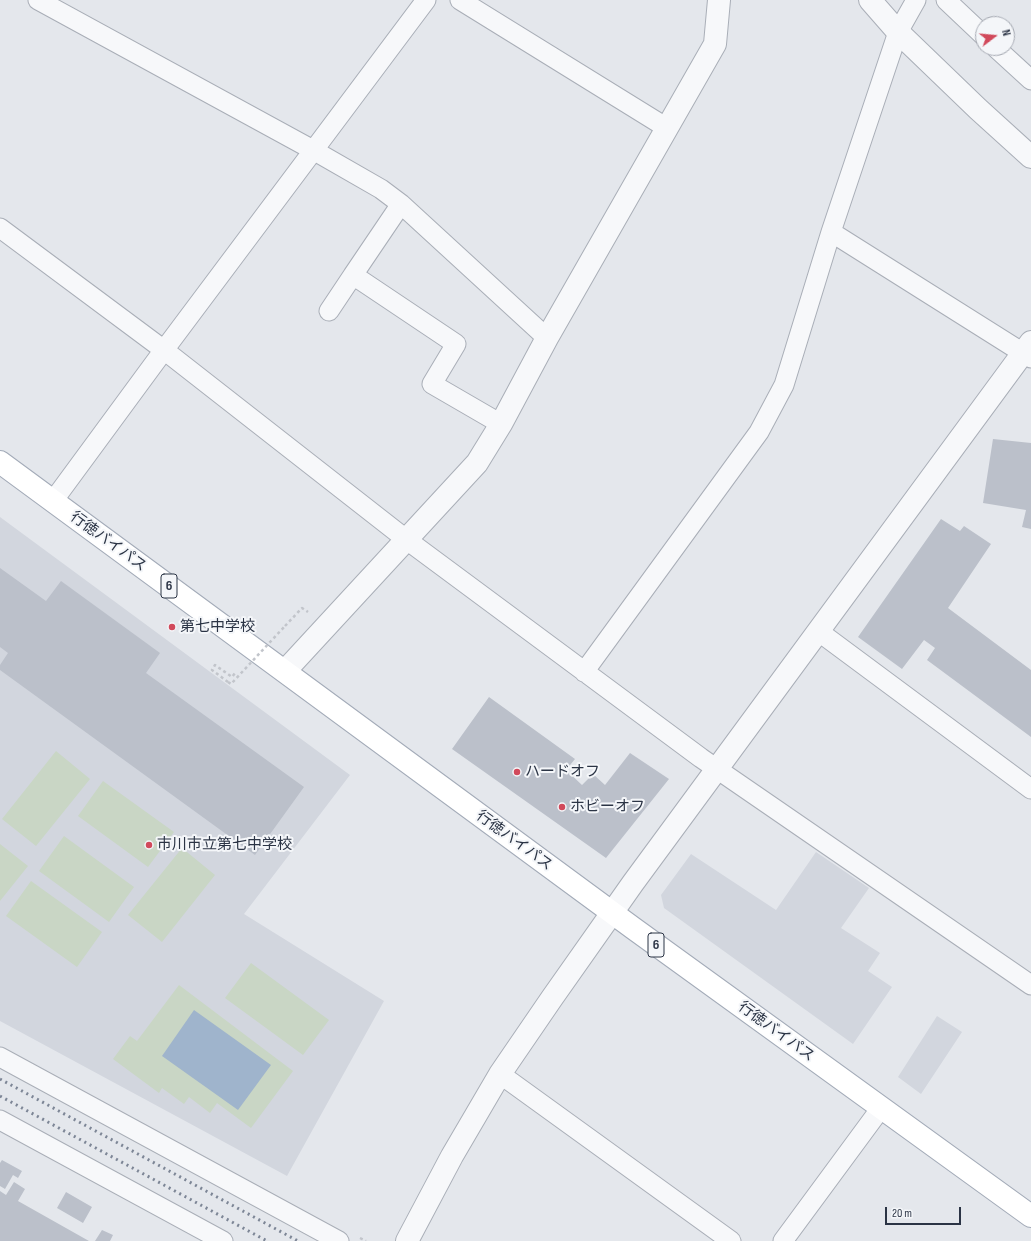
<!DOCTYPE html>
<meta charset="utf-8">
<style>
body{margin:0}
#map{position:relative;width:1031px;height:1241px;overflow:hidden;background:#e4e7ec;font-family:"Sofia Sans Condensed",sans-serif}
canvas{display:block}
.north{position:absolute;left:975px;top:16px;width:40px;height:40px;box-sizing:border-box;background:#f4f6f9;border:1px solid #a4a8b1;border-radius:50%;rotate:74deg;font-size:11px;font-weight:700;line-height:16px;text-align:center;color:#2b3445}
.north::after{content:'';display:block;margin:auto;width:14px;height:18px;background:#d1495b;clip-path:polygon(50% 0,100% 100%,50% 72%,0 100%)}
.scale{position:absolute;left:885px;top:1207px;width:76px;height:18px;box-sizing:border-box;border:2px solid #2b3445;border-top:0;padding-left:5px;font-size:12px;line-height:14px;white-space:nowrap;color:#2b3445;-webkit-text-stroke:3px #f4f6f9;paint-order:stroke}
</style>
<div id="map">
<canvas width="1031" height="1241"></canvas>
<div class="north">N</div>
<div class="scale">20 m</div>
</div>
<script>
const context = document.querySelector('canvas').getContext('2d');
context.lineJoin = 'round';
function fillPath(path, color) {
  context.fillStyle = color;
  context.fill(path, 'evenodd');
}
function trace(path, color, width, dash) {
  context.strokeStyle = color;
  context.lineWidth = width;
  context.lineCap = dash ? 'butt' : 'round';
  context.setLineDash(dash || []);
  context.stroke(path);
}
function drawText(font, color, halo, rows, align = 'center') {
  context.font = font + ' "Sofia Sans Condensed","Noto Sans JP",sans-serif';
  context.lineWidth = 4;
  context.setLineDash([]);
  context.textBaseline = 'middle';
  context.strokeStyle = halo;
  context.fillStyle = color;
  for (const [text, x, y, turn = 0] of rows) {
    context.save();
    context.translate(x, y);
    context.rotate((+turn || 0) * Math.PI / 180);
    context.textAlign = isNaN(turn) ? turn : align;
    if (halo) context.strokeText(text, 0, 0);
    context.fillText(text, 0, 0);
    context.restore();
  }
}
const built = new Path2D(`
 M0,517l350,258 -106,139 140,87 -97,175 -287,-155z
 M816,852l53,36 -28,40 39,25 -12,18 24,16 -39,57 -189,-136 -3,-13 30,-41 85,56z
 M937,1016l25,16 -41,62 -23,-17z`);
const green = new Path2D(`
 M56,751l34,28 -54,67 -34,-27z
 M103,781l71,51 -26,35 -70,-51z
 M64,836l70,51 -25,35 -70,-51z
 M0,844l28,22 -28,35z
 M182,848l33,27 -53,67 -34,-27z
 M31,881l71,51 -25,35 -71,-51z
 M251,963l78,57 -26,35 -78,-57z
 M179,985l114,86 -42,57 -34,-25 -7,10 -21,-16 -5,7 -22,-16 -3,5 -46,-34 17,-23 7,5z`);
const water = new Path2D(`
 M194,1010l77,55 -33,45 -76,-54z`);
const building = new Path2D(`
 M993,439l38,4v86l-9,-2 4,-17 -43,-7z
 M941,519l19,12 4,-5 27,18 -43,64 83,62v67l-104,-77 8,-12 -11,-8 -22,29 -44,-32z
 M0,568l46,33 15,-20 99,72 -14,20 158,114 -49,68 -255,-185v-5l8,-12 -8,-6z
 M489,697l86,62 -9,11 16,15 11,-11 12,11 25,-32 39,26 -63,79 -154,-109z
 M2,1160l20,11 -4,7 -5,-3 -8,14 -5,-3v-23z
 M14,1182l11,7 -7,12 71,40h-89v-50l6,4z
 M66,1192l26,15 -9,16 -26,-15z
 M102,1230l11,5 -3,6h-15z`);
const path = new Path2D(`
 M285,626l17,-18 6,4
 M228,682l-16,-12 3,-5 17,12 3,-4
 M360,1238l6,3`);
const minor = new Path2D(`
 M38,0l275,150 68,39 20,15 146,134
 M460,0l207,128
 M946,0l37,35
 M996,48l35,32
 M401,204l-48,71 103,69 -24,40 69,40
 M0,228l164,122 243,190 294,218 330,227
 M831,232l200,126
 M329,311l24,-36
 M53,501l111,-151 262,-350
 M818,631l213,158
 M584,672l175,-240 25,-47 47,-153 67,-200 18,-32
 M0,1057l339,184
 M500,1074l231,167
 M0,1120l223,121
 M783,1241l98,-133`);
const tertiary = new Path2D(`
 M870,0l28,32 80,77 53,48
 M285,671l192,-208 24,-39 46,-86 168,-294 4,-44
 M407,1241l45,-85 48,-82 52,-76 81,-115 398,-541`);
const primary = new Path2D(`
 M0,462l633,466 398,288`);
const rail = new Path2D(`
 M0,1079l298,162
 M0,1096l267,145`);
const pathBridge = new Path2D(`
 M228,682l3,2 54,-58`);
const markers = [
 [172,627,4,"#d1495b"],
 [517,772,4,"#d1495b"],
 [562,807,4,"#d1495b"],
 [149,845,4,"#d1495b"]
];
const shields = [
 [169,586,16],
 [656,945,16]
];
const shieldNames = [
 ["6",169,586],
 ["6",656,945]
];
const streetNames = [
 ["行徳バイパス",108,542,36],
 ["行徳バイパス",514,841,36],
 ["行徳バイパス",776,1032,36]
];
const poiNames = [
 ["第七中学校",180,627],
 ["ハードオフ",525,772],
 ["ホビーオフ",570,807],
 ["市川市立第七中学校",157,845]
];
fillPath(built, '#d2d6de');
fillPath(green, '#c9d6c5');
fillPath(water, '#9fb4cc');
fillPath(building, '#bbc0ca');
trace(minor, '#a9aeb7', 21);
trace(tertiary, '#a9aeb7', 24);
trace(primary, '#a3abb8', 24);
trace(path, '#c2c5cb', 2.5, [3, 3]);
trace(minor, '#f7f8fa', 19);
trace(tertiary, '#f7f8fa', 22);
trace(primary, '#fff', 22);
trace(rail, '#7d8696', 3, [2, 4]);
trace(pathBridge, '#c2c5cb', 2.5, [3, 3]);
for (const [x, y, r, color] of markers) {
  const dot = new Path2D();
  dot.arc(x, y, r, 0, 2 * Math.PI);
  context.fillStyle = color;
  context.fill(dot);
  trace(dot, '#f4f6f9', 1.5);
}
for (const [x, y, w] of shields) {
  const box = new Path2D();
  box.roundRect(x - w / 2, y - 12, w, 24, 3);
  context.fillStyle = '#f4f6f9';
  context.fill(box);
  trace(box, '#2b3445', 1);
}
drawText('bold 14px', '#2b3445', null, shieldNames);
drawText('15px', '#2b3445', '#f4f6f9', streetNames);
drawText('15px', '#2b3445', '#f4f6f9', poiNames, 'left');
</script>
